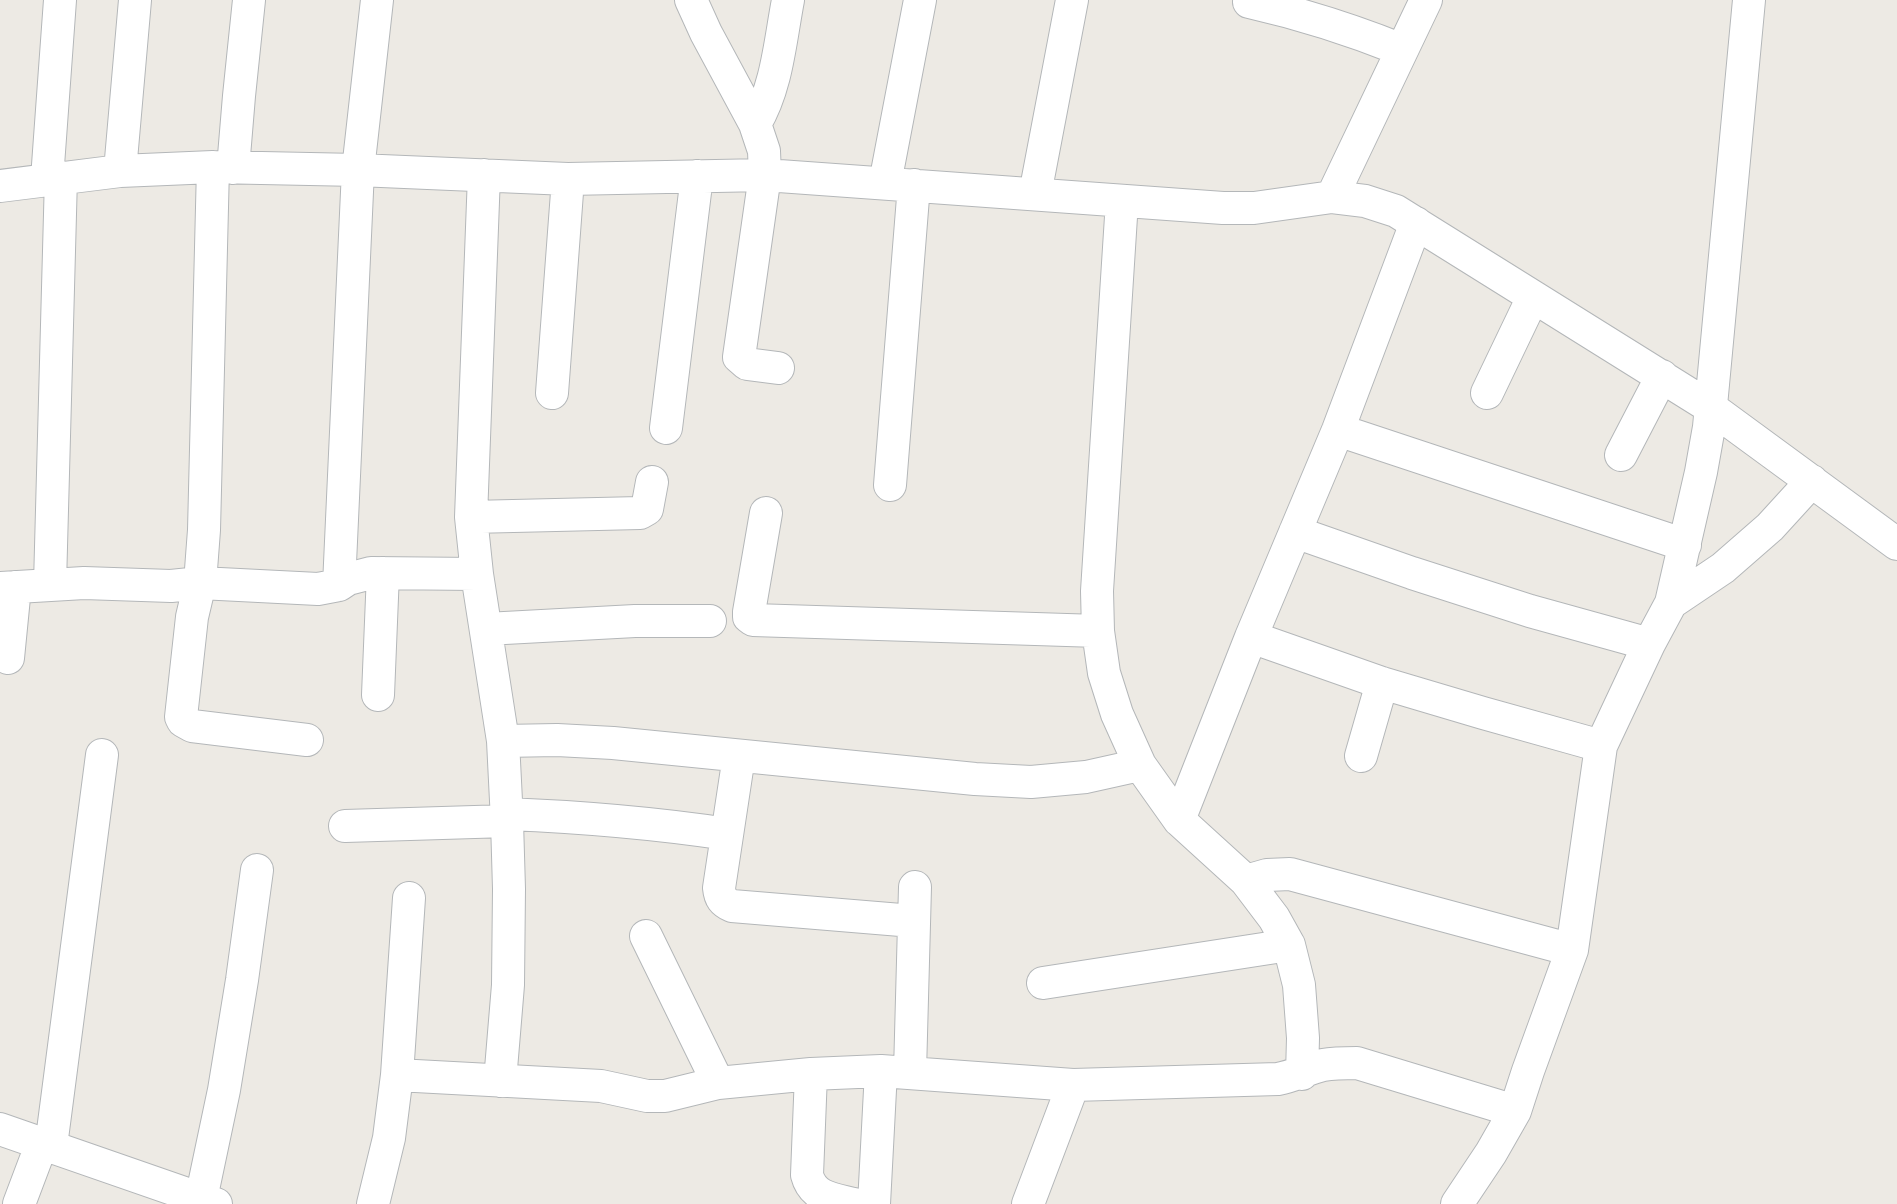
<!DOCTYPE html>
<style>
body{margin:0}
canvas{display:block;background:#edeae4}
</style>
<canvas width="1897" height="1204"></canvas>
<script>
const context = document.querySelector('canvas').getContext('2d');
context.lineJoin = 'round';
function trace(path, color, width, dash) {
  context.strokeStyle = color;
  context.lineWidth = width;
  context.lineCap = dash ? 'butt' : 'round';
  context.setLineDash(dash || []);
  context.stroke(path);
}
const minor = new Path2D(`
 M691,0l15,33 49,91 9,27 1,24 -26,182 8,7 31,4
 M1249,2c53,12 103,28 153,48
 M755,124c22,-37 25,-82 33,-124
 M213,167l-9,363 -4,53 -8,34 -11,100 2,4 9,5 115,14
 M233,168l6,-72 10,-96
 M120,171l15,-171
 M484,175l-13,342 6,57 26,167 4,80 2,68 -1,96 -8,96
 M47,179l13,-179
 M885,183l35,-183
 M0,186l120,-15 93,-4 145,3 210,9 197,-4 458,33h31l78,-11 33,4 31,10 314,196 187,137
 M1035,194l37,-194
 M1332,197l94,-197
 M1122,201l-25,390 1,40 6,42 13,41 23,51 39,55 67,61 28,37 15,27 10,40 4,53 -1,36
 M552,393l16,-214
 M1487,393l46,-96
 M666,428l31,-252
 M1338,430l347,115
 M1621,455l41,-79
 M890,485l24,-300
 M766,513l-17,99v5l4,3 345,11
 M471,517l169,-4 7,-4 5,-27
 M1295,532l117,41 118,38 119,33
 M50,584l11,-407
 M339,585l19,-415 19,-170
 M0,588l84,-5 87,3 29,-3 118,6 21,-4 9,-6 23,-6 106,1
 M1671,603l52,-35 47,-41 42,-46
 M486,629l149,-8h75
 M1251,637l131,46 101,30 118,33
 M8,658l7,-71
 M378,695l5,-122
 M503,741l54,-1 56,3 362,36 56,3 55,-5 54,-12
 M739,756l-20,132c1,10 4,14 13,18l181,15
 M1361,756l21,-73
 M507,814c74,3 147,9 220,20
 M1179,820l72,-183 87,-207 78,-207
 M345,826l162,-5
 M1246,881l21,-6 23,-1 282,76
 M646,936l72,147
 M1043,983l246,-38
 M910,1072l5,-185
 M811,1074l-4,101c6,23 27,24 47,29
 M397,1075l204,11 46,10h18l53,-13 93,-9 70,-3 192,14 205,-6c16,-3 29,-10 45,-14 11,-2 23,-2 34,-2l158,48
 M0,1129l216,75
 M51,1146l51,-391
 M201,1199l23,-109 18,-110 15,-110
 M19,1204l23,-61
 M373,1204l16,-66 8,-63 12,-177
 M874,1204l7,-133
 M1028,1204l45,-119
 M1457,1204l34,-51 24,-42 13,-40 44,-121 29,-204 48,-102 22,-41 30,-131 8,-45 40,-427`);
trace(minor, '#b4b7b9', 34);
trace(minor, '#fff', 32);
</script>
